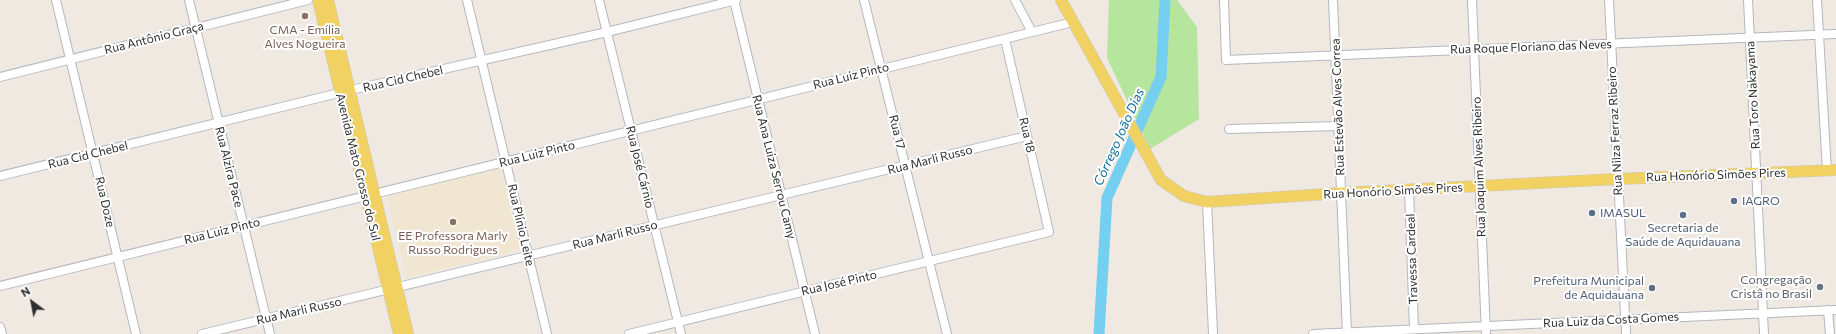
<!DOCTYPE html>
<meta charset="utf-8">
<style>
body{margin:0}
#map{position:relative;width:1836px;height:334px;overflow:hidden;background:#efe9e1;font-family:Commissioner,sans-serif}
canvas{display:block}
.north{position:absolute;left:12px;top:282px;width:40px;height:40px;-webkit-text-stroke:3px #fff;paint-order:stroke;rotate:328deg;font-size:11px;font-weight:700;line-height:16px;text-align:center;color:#2e2e2e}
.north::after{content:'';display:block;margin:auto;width:14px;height:18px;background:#2e2e2e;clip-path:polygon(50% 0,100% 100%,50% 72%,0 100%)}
</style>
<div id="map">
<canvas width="1836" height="334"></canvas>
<div class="north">N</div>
</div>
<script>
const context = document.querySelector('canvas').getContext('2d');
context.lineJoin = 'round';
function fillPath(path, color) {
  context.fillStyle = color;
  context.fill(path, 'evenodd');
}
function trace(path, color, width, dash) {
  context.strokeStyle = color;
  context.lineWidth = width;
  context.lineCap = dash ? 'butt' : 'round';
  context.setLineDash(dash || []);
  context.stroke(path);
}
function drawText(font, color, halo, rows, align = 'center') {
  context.font = font + ' Commissioner,sans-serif';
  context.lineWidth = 4;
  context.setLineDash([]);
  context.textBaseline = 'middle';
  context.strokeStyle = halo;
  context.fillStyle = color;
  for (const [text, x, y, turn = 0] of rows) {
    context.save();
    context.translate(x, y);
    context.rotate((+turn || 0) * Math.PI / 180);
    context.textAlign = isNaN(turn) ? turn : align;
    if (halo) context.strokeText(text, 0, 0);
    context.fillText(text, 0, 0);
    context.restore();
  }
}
const education = new Path2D(`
 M500,166l20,84 -113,28 -21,-85z`);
const green = new Path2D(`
 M1109,0h68l20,27 2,92 -49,30 -43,-91z`);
const river = new Path2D(`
 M1099,334l8,-136 54,-121 4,-77`);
const minor = new Path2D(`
 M56,0l80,334
 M189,0l81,334
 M467,0l80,334
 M599,0l82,334
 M734,0l81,334
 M864,0l83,334
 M1015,0l17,32
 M1224,0l2,60 610,-26
 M1333,0l14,334
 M1472,0l14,334
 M1609,0l17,334
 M1748,0l16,334
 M1817,0l10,171
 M0,77l308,-77
 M1229,129l109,-3
 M0,176l351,-86 256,-58 129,-32
 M1409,190l5,139
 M1207,202l6,132
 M0,286l1073,-264
 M1828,310l2,24
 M0,327l2,7
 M202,334l825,-198
 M629,334l420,-102 -44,-193
 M1313,334l523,-24`);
const major = new Path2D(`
 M318,0l81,334
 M328,0l80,334
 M1061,0l100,180 23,16 23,6 134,-9 276,-14 219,-9`);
const markers = [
 [305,16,4,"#8d6e63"],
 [1734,201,4,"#5c6f8a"],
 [1592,213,4,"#5c6f8a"],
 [1683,215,4,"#5c6f8a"],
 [453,222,4,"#8d6e63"],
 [1820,287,4,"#6b7280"],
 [1652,288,4,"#5c6f8a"]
];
const educationNames = [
 ["CMA - Emília",305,30],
 ["Alves Nogueira",305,44],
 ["EE Professora Marly",453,236],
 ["Russo Rodrigues",453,250]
];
const streetNames = [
 ["Rua Antônio Graça",154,38,-14],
 ["Rua Roque Floriano das Neves",1531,47,-2],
 ["Rua Luiz Pinto",851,76,-14],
 ["Rua Cid Chebel",403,79,-13],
 ["Rua Toro Nakayama",1753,95,-93],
 ["Rua Estevão Alves Correa",1338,107,-92],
 ["Rua Nilza Ferraz Ribeiro",1615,131,-93],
 ["Rua 17",897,132,76],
 ["Rua 18",1027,135,77],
 ["Rua Luiz Pinto",537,154,-14],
 ["Rua Cid Chebel",88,155,-14],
 ["Rua Marli Russo",930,160,-14],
 ["Rua Alzira Pace",229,167,76],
 ["Avenida Mato Grosso do Sul",358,167,76],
 ["Rua José Cárnio",640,167,76],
 ["Rua Ana Luiza Serrou Camy",774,167,76],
 ["Rua Joaquim Alves Ribeiro",1479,167,-92],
 ["Rua Honório Simões Pires",1716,175,-2],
 ["Rua Honório Simões Pires",1393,191,-3],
 ["Rua Doze",105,202,77],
 ["Rua Plínio Leite",521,225,77],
 ["Rua Luiz Pinto",222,231,-14],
 ["Rua Marli Russo",615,235,-14],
 ["Travessa Cardeal",1412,259,-92],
 ["Rua José Pinto",839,283,-13],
 ["Rua Marli Russo",299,311,-13],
 ["Rua Luiz da Costa Gomes",1611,320,-3]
];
const serviceNames = [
 ["IAGRO",1742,201],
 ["IMASUL",1600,213],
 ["Secretaria de",1683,228,"center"],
 ["Saúde de Aquidauana",1683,242,"center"],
 ["Prefeitura Municipal",1644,281,"right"],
 ["de Aquidauana",1644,295,"right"]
];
const worshipNames = [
 ["Congregação",1812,280],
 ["Cristâ no Brasil",1812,294]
];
const waterNames = [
 ["Córrego João Dias",1119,137,-66]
];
fillPath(education, '#f0e6d1');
fillPath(green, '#b6e59e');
trace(river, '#75cff0', 11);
trace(minor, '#b4b7c1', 10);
trace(major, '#c9c9c9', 12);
trace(minor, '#fff', 8);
trace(major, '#f2d163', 11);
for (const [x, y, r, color] of markers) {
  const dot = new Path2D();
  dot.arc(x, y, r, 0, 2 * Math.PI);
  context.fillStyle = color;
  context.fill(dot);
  trace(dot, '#fff', 1.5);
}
drawText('12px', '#785e54', '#fff', educationNames);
drawText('12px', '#2e2e2e', '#fff', streetNames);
drawText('12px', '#4e5e75', '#fff', serviceNames, 'left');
drawText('12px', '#5b616d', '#fff', worshipNames, 'right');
drawText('italic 13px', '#0d6fa3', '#fff', waterNames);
</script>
